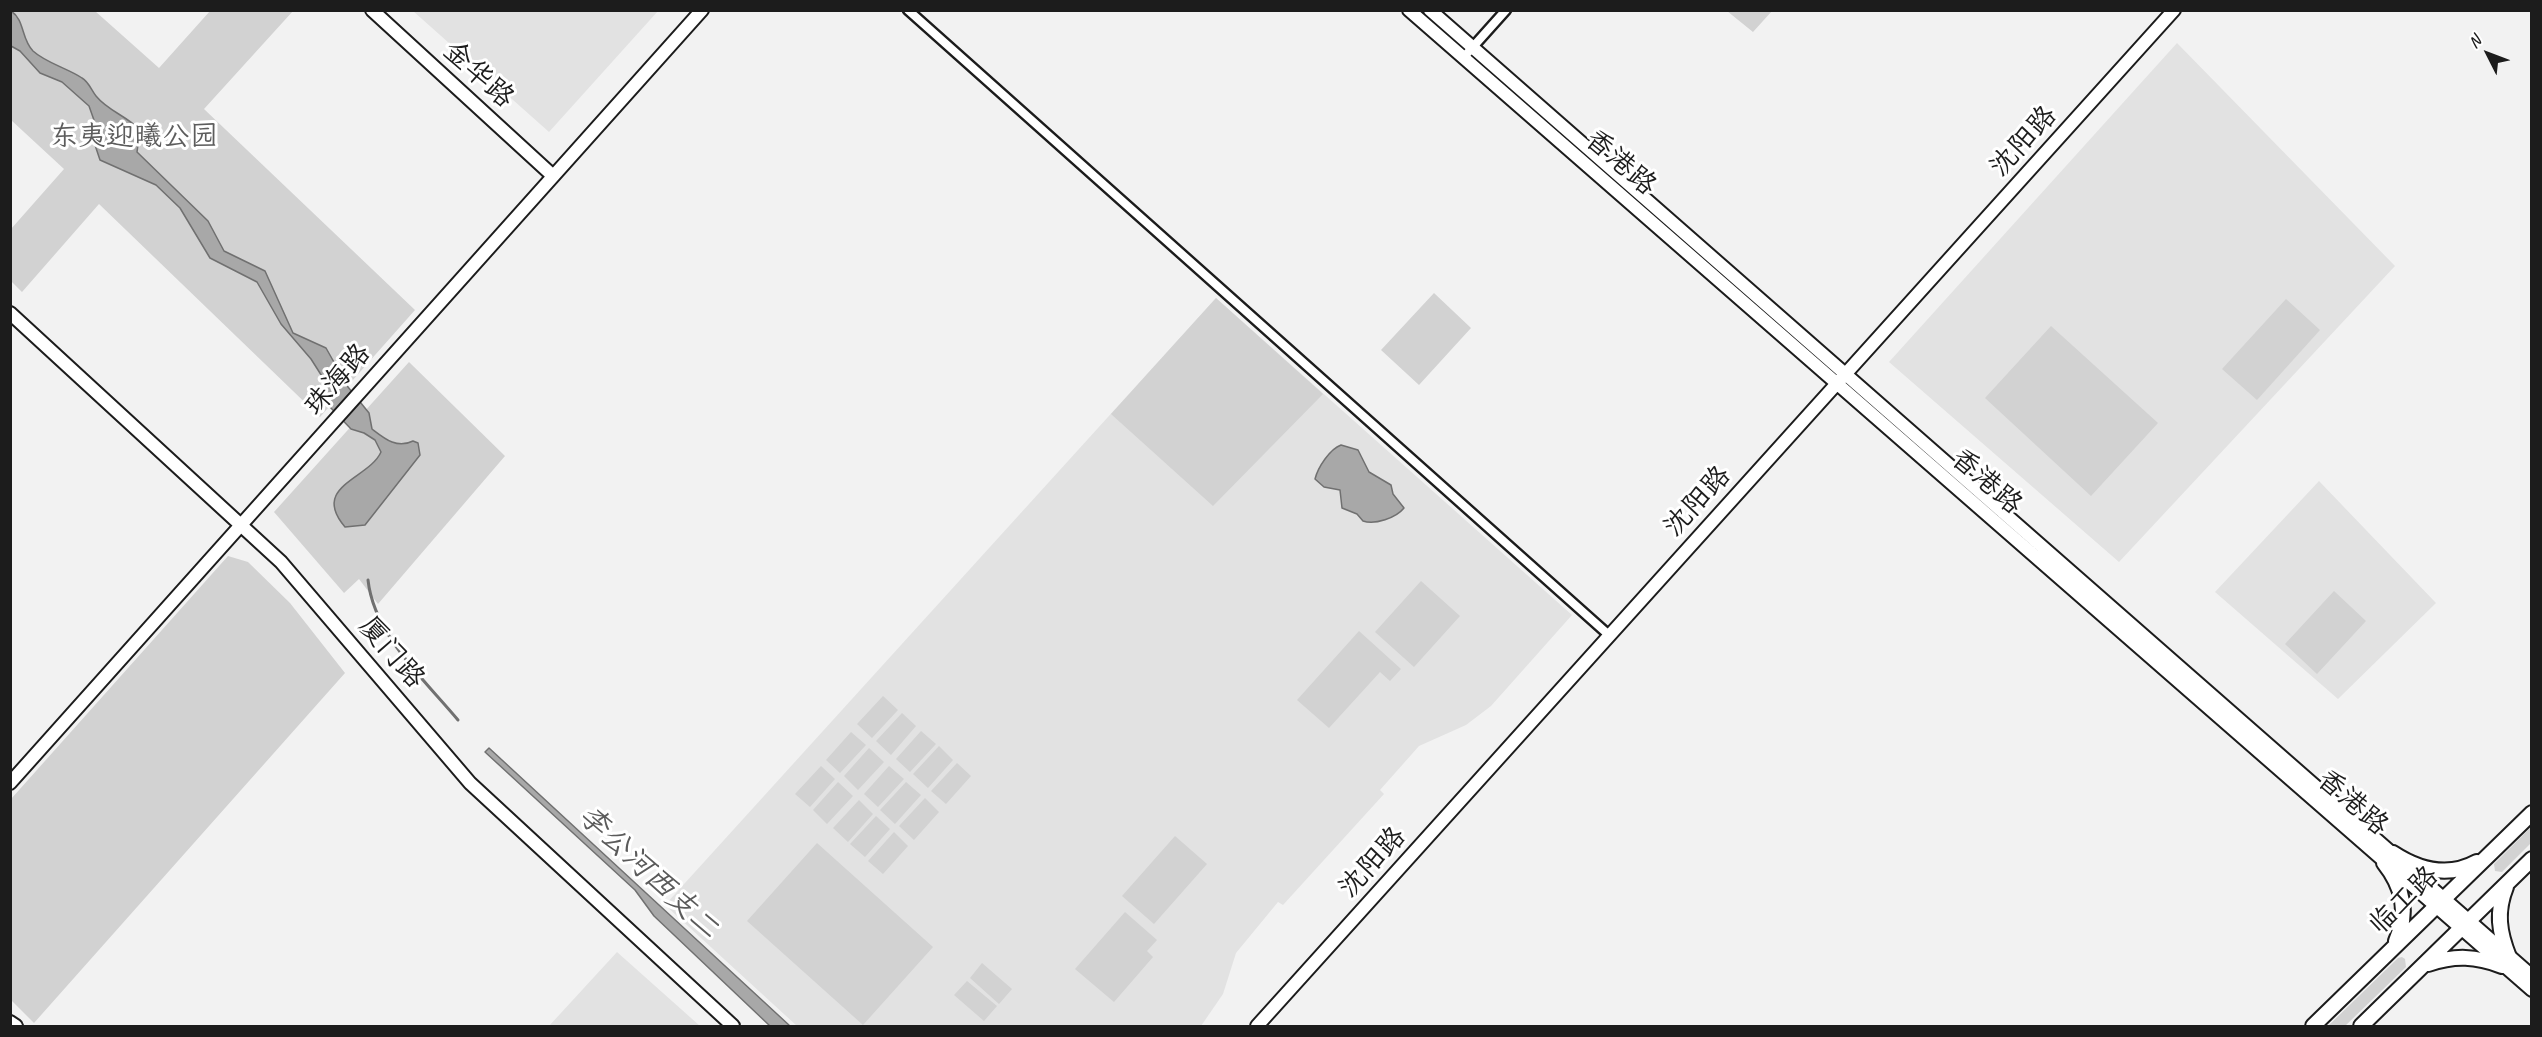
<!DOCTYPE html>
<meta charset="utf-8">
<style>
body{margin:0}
#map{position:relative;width:2542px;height:1037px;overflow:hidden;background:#f2f2f2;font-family:Caveat,sans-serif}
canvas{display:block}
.frame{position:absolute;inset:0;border:12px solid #1c1c1c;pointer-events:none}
.north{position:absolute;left:2458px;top:24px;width:60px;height:60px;-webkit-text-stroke:4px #fff;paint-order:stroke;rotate:312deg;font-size:16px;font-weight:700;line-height:24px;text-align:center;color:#1c1c1c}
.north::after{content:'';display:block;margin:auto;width:21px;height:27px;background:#1c1c1c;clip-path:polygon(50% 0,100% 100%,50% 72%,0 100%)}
</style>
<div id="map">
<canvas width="2542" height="1037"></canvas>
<div class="frame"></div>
<div class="north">N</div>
</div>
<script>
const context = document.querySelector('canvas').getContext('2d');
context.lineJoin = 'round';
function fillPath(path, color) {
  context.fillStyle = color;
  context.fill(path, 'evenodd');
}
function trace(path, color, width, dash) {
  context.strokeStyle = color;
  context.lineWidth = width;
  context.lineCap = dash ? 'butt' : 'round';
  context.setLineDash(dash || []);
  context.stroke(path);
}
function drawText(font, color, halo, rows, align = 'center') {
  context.font = font + ' Caveat,"LXGW WenKai TC",sans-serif';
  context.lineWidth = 6;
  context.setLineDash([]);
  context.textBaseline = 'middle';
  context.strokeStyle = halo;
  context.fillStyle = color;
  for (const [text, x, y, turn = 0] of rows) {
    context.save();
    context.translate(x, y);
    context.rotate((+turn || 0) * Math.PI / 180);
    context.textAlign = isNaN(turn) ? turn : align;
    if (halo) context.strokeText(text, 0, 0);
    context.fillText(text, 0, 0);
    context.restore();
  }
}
const built = new Path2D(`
 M413,11h245l-109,121z
 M2177,43l218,223 -276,296 -230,-200z
 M1216,298l356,317 -81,91 -25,19 -47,21 -39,44 4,4 -101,111 -5,-3 -42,51 -13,41 -22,32h-404l-132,-121z
 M2319,481l117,122 -98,96 -123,-107z
 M617,952l83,74h-151z`);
const green = new Path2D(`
 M10,11h85l64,57 51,-57h83l-89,98 211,201 -95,107 -221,-213 -77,88 -11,-11v-52l53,-60 -53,-49z
 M1727,11h45l-19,21z
 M1434,293l37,35 -52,57 -38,-35z
 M1216,298l107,96 -110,112 -102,-92z
 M2286,299l34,31 -63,70 -35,-31z
 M2051,326l107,97 -67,73 -106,-98z
 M409,362l96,94 -127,148 -19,-25 -15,14 -70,-81z
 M228,556l20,6 42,41 55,70 -311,350 -23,-23v-201z
 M1421,581l39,35 -46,51 -39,-35z
 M2334,591l32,30 -49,53 -32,-30z
 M1359,631l42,38 -11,12 -10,-9 -51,56 -32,-28z
 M883,696l15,14 -26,28 -15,-14z
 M902,713l14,13 -25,29 -15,-14z
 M921,731l15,13 -26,28 -14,-13z
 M851,732l15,13 -26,28 -14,-13z
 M939,746l14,14 -25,28 -15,-14z
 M869,748l15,14 -26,28 -14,-14z
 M957,763l14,13 -25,28 -15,-13z
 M821,766l14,13 -25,28 -15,-13z
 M889,766l15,13 -26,28 -14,-13z
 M838,782l15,14 -26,28 -14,-14z
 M906,782l15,13 -26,29 -15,-14z
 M925,798l14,14 -25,28 -15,-14z
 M859,800l14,14 -25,28 -15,-14z
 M876,816l14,13 -25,28 -15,-13z
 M2531,827v16l-29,29 -7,-1 -1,-7z
 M894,832l14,14 -25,28 -15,-13z
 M1175,836l32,28 -53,60 -32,-28z
 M817,843l116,104 -70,78 -116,-104z
 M1125,912l32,28 -10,11 6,6 -39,45 -39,-33z
 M2402,957l3,2 1,8 -61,59h-17l70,-68z
 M982,963l30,26 -13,15 -29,-26z
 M967,981l30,25 -13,15 -30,-26z`);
const water = new Path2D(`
 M11,11c14,9 10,28 22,40 13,12 34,17 49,27 7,4 9,12 14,18 12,15 31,20 44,34l-3,22 71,69 16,30 41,20 28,62 33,15 22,39 21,26 3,16c13,10 25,20 41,12l5,2 2,12 -55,70 -20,2c-35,-41 24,-48 36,-75l-6,-12 -11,-7 -13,-4 -21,-22 -5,-26 -14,-22 -30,-35 -24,-42 -47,-24 -30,-50 -24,-23 -56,-25 -5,-15v-22l-6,-17 -27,-24 -22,-9 -20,-22 -9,-5z
 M1341,445l17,5 11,22 22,13 2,9 11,14c-8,10 -29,17 -41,13l-6,-7 -15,-6 -2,-18 -16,-3 -9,-8c3,-12 15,-30 26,-34z
 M489,748l301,278h-20l-116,-110 -19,-26 -150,-138z`);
const stream = new Path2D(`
 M368,580c6,55 56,99 90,140`);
const street = new Path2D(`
 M908,10l702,626
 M1463,58l43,-48`);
const secondary = new Path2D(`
 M372,10l180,165
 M1409,10l1123,980
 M1430,10l1102,966
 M10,313l271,249 189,221 263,243
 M10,783l692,-773
 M10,1022l6,4
 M1257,1026l917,-1016`);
const primary = new Path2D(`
 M2393,853c26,17 55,25 84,9
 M2384,863c19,24 25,49 12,78
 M2506,887c-10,25 -7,45 3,70
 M2428,964c27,-9 48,-8 74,2
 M2313,1026l219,-213
 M2361,1026l171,-167`);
const streetNames = [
 ["金华路",478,75,42],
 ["沈阳路",2024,142,-48],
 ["香港路",1620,163,41],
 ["珠海路",338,380,-49],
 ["香港路",1986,482,41],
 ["沈阳路",1698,502,-48],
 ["厦门路",391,653,49],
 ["香港路",2352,803,41],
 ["沈阳路",1373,863,-48],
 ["临工路",2404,901,-44]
];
const parkNames = [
 ["东夷迎曦公园",134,138]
];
const waterNames = [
 ["李公河西支二",648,873,43]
];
fillPath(built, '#e2e2e2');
fillPath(green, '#d2d2d2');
fillPath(water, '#a8a8a8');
trace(water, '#707070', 1.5);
trace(stream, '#707070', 3);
trace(street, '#1c1c1c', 13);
trace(secondary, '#1c1c1c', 16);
trace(primary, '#1c1c1c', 18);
trace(street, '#fff', 8);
trace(secondary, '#fff', 12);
trace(primary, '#fff', 14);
drawText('28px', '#1c1c1c', '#fff', streetNames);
drawText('28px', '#5c5c5c', '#fff', parkNames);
drawText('italic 30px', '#5b5b5b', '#fff', waterNames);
</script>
